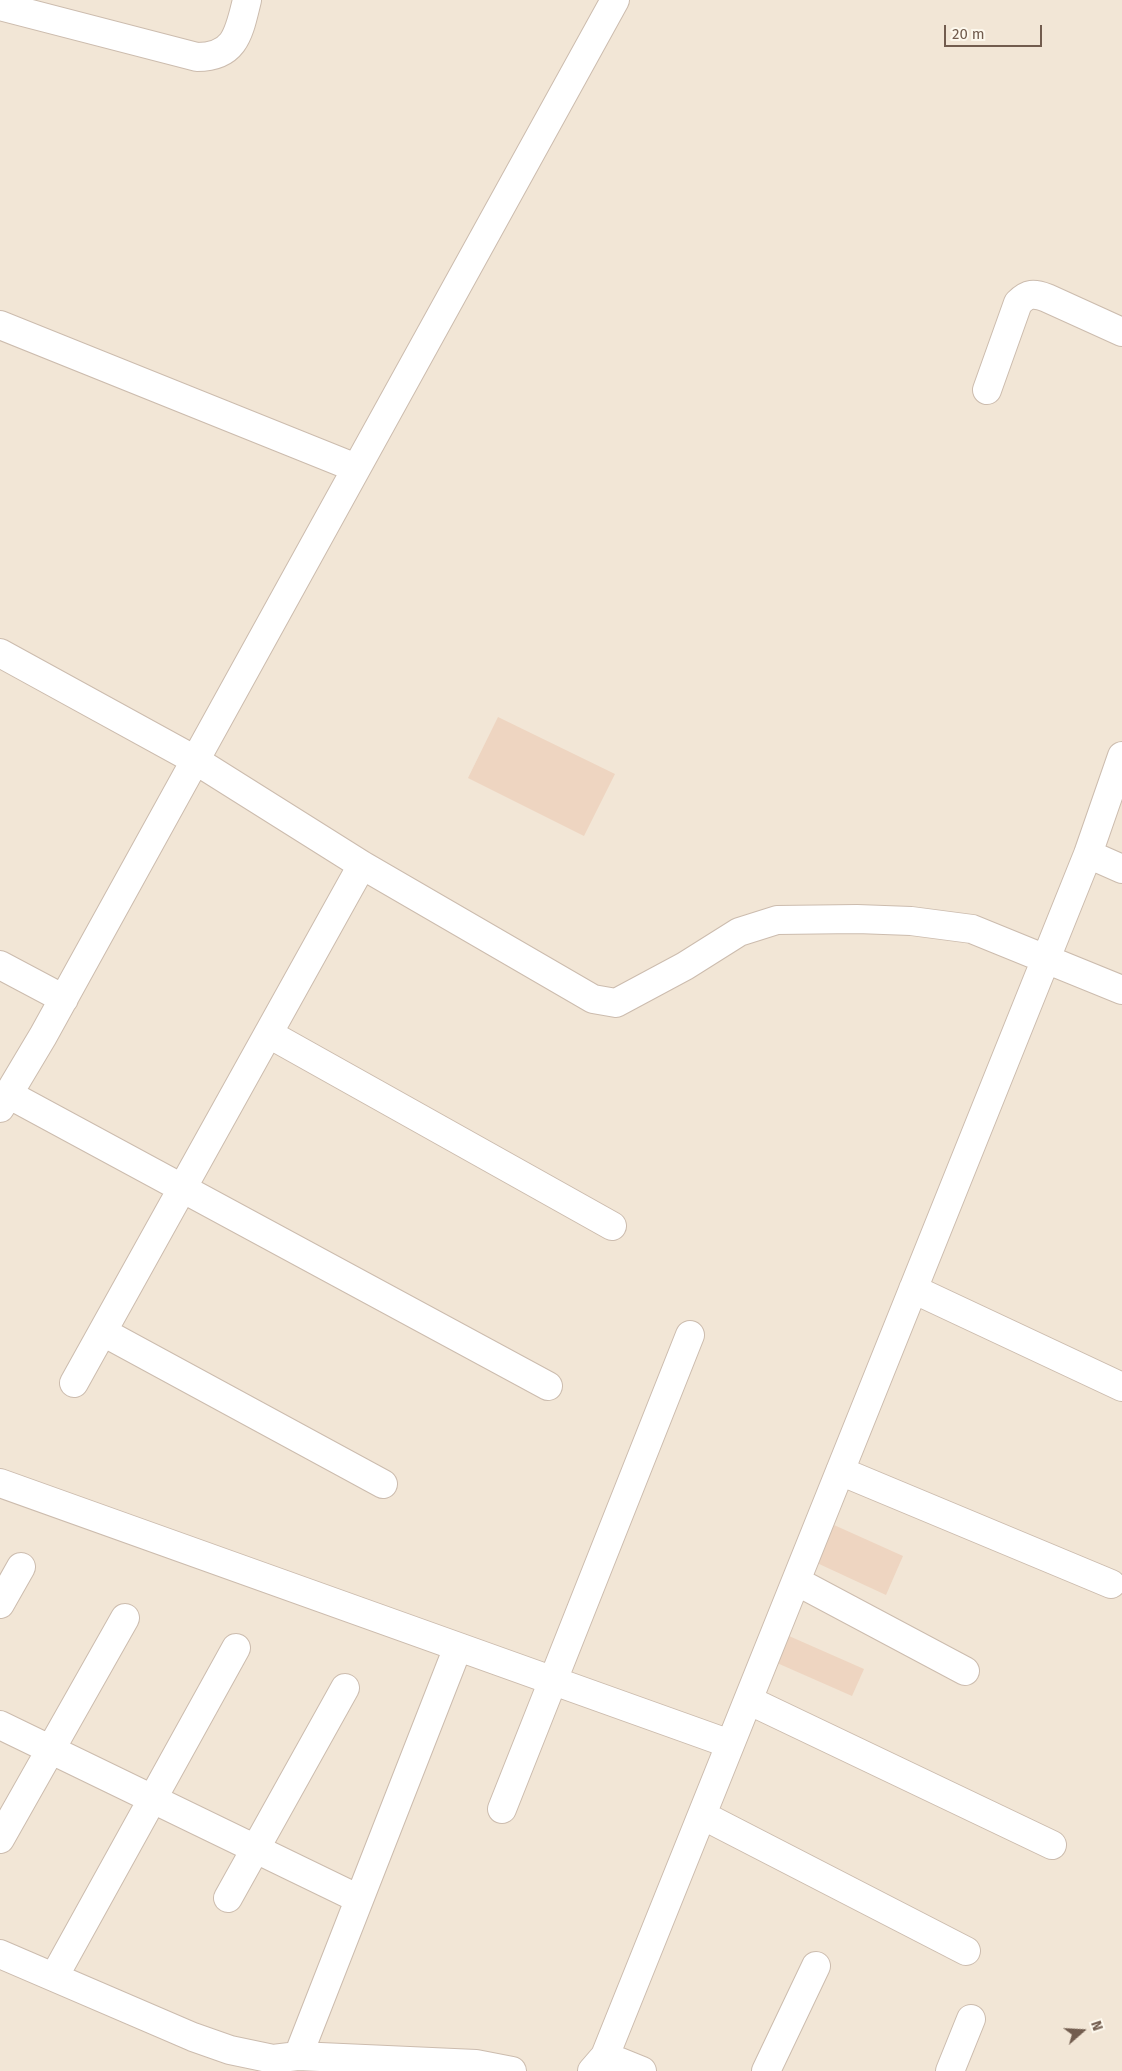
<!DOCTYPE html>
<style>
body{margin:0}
#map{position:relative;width:1122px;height:2071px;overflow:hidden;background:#fbf4e7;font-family:"Fira Sans",sans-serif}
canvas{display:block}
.north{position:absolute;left:1057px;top:2006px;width:50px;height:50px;-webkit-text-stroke:4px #fdf8ed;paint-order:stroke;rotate:71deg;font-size:14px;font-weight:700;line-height:20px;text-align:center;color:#725c4e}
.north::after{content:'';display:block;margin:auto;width:18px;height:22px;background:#725c4e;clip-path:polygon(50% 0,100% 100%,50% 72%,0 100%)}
.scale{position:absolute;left:944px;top:25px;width:98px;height:22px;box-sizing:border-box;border:2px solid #725c4e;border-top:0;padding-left:6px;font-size:15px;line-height:18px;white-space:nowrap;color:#725c4e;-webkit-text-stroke:4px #fdf8ed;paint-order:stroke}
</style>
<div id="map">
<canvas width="1122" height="2071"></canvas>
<div class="north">N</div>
<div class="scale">20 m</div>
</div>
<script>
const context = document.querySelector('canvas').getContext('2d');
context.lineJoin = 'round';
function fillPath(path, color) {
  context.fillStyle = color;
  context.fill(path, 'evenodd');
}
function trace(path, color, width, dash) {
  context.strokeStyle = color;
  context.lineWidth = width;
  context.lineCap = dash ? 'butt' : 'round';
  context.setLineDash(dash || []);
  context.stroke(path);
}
const residential = new Path2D(`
 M0,0h1122v2071h-1122z`);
const building = new Path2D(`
 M498,717l117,57 -31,62 -116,-58z
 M834,1525l69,31 -17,39 -69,-32z
 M789,1636l75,33 -12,27 -75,-33z`);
const street = new Path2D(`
 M0,6l197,51c39,0 42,-25 50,-57
 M0,325l356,143
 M987,390l31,-87c10,-10 16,-10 29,-5l75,34
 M0,653l195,107 167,105 231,134 23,4 69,-37 54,-34 38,-12 80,-1 54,2 61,8 150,61
 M1088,854l34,15
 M0,965l64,34
 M269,1034l343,192
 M8,1094l540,292
 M0,1108l43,-72 572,-1036
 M913,1289l209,98
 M103,1332l280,152
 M74,1383l288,-518
 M840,1471l271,113
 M0,1483l730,261
 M796,1581l169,90
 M0,1604l21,-37
 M748,1700l304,145
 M0,1725l359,174
 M502,1809l188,-474
 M702,1815l264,136
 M0,1839l125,-221
 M228,1898l117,-210
 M0,1954l193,83 37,13 43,9 25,-3 178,8 36,7
 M54,1977l182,-329
 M298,2056l160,-409
 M605,2056l37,15
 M592,2071l13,-15 483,-1202 34,-98
 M766,2071l50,-105
 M950,2071l21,-52`);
fillPath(residential, '#f2e6d6');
fillPath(building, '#eed5c1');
trace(street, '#ccbcae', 30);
trace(street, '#fff', 28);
</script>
